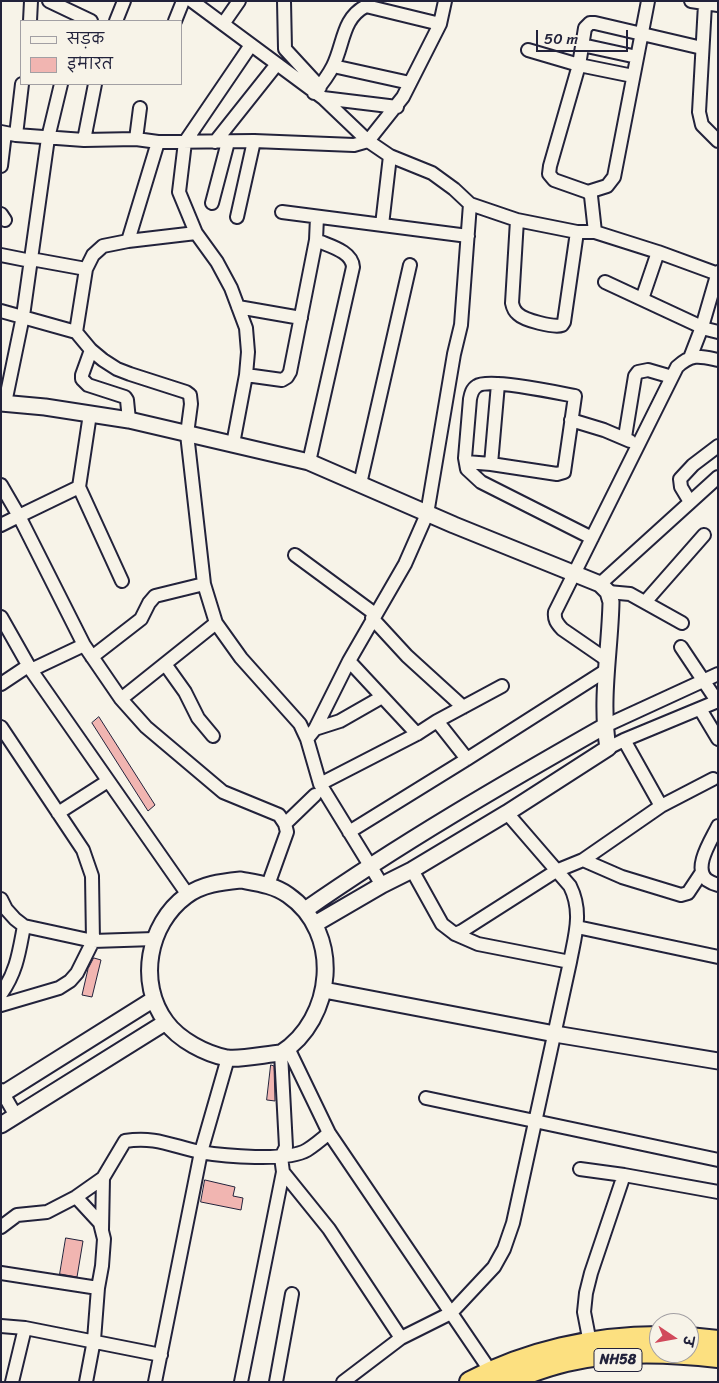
<!DOCTYPE html>
<meta charset="utf-8">
<style>
body{margin:0}
#map{position:relative;width:719px;height:1383px;overflow:hidden;background:#f7f3e8;font-family:Sriracha,"Playpen Sans Deva",sans-serif}
canvas{display:block}
.frame{position:absolute;inset:0;border:2px solid #22223b;pointer-events:none}
.legend{position:absolute;left:20px;top:20px;width:162px;height:65px;box-sizing:border-box;background:#f7f3e8;border:1px solid #a29fa3;margin:0;padding:6px 9px;list-style:none;font-size:15px;color:#22223b}
.legend li{display:flex;align-items:center;gap:10px;height:25px}
.legend b{width:25px;border:1px solid #a29fa3}
.north{position:absolute;left:649px;top:1313px;width:50px;height:50px;box-sizing:border-box;background:#f7f3e8;border:1px solid #a29fa3;border-radius:50%;rotate:102deg;font-size:14px;font-weight:700;line-height:20px;text-align:center;color:#22223b}
.north::after{content:'';display:block;margin:auto;width:18px;height:22px;background:#d1495b;clip-path:polygon(50% 0,100% 100%,50% 72%,0 100%)}
.scale{position:absolute;left:536px;top:30px;width:92px;height:22px;box-sizing:border-box;border:2px solid #22223b;border-top:0;padding-left:6px;font-size:15px;line-height:18px;white-space:nowrap;color:#22223b;-webkit-text-stroke:4px #f7f3e8;paint-order:stroke}
</style>
<div id="map">
<canvas width="719" height="1383"></canvas>
<div class="frame"></div>
<ul class="legend">
<li><b style="height:6px;background:#f7f3e8"></b>सड़क</li>
<li><b style="height:14px;background:#f1b5b1"></b>इमारत</li>
</ul>
<div class="north">उ</div>
<div class="scale">50 m</div>
</div>
<script>
const context = document.querySelector('canvas').getContext('2d');
context.lineJoin = 'round';
function fillPath(path, color) {
  context.fillStyle = color;
  context.fill(path, 'evenodd');
}
function trace(path, color, width, dash) {
  context.strokeStyle = color;
  context.lineWidth = width;
  context.lineCap = dash ? 'butt' : 'round';
  context.setLineDash(dash || []);
  context.stroke(path);
}
function drawText(font, color, halo, rows, align = 'center') {
  context.font = font + ' Sriracha,sans-serif';
  context.lineWidth = 4.5;
  context.setLineDash([]);
  context.textBaseline = 'middle';
  context.strokeStyle = halo;
  context.fillStyle = color;
  for (const [text, x, y, turn = 0] of rows) {
    context.save();
    context.translate(x, y);
    context.rotate((+turn || 0) * Math.PI / 180);
    context.textAlign = isNaN(turn) ? turn : align;
    if (halo) context.strokeText(text, 0, 0);
    context.fillText(text, 0, 0);
    context.restore();
  }
}
const building = new Path2D(`
 M99,717l56,88 -7,6 -56,-88z
 M94,958l7,2 -9,37 -10,-2 6,-26z
 M271,1065l3,1 1,35 -8,-1z
 M205,1180l30,7 -2,9 10,2 -2,12 -40,-8z
 M66,1238l17,3 -6,36 -17,-3z`);
const minor = new Path2D(`
 M49,1l42,20
 M192,1l131,97 45,43 22,15 42,17 22,16 16,15 47,16 60,12h18l63,20 60,22
 M284,1l1,48 35,38
 M691,1l27,4
 M705,4l-6,108 3,13 16,16
 M30,21l1,-20
 M116,21l8,-20
 M175,21l8,-20
 M223,24l16,-23
 M582,45l55,12
 M528,50l51,15 54,11
 M333,66l77,17
 M314,93c7,-8 14,-17 19,-27 11,-22 9,-48 33,-60l74,18
 M323,98l74,9
 M1,132l15,3 68,5 52,-1 22,3 96,-1 100,4 14,-4 35,-44 37,-73 5,-23
 M16,135l6,-51
 M136,139l4,-31
 M84,140l11,-56
 M215,142l62,-78
 M1,166l4,-33
 M588,192l19,-6 7,-9 34,-176
 M212,203l16,-61
 M282,212l186,24
 M1,214l4,6
 M237,217l17,-76
 M517,220l-5,83c1,5 2,8 6,11 6,6 36,14 44,11l2,-3 13,-90
 M382,225l8,-69
 M595,232l-4,-36 -3,-4 -34,-12 -5,-6 1,-8 29,-101 6,-37 5,-5h5l107,25
 M128,241l30,-99
 M1,255l30,6
 M31,259l55,10
 M605,282l101,47 12,3
 M642,299l16,-47
 M238,307l63,11
 M1,311l75,21 15,18 12,10 14,9 13,5 56,18 4,3 1,9 -4,30 17,150 12,39 -95,76
 M76,332l10,-63 7,-14 10,-9 25,-5 68,-8
 M91,350l-9,25v4l6,6 37,12 2,3 2,20
 M690,358l12,-31 16,-55
 M246,375l36,5 5,-3 3,-5 26,-132 1,-23
 M5,403l18,-87 25,-178 13,-54
 M90,414l-11,73 43,94
 M571,420l33,10 26,11
 M625,437l10,-61 3,-4 10,-2 24,7
 M233,444l13,-69 2,-23 -2,-24 -15,-40 -14,-26 -21,-29 -17,-41 6,-50 66,-97
 M309,462l44,-195c-1,-16 -24,-21 -37,-27
 M466,462l25,2 7,-80
 M491,464l66,10 7,-2 11,-76c-16,-3 -87,-18 -98,-10 -5,3 -6,8 -7,13l-5,59 2,11 14,13 111,56
 M360,484l50,-219
 M1,485l18,31 -18,9
 M79,487l-60,29 65,129 37,54 25,28 77,65 56,23 6,9 2,8 -19,53
 M690,502l-9,-15 -1,-8 13,-14 25,-19
 M295,555l80,59
 M600,584l118,-107
 M608,592l22,2 52,29
 M646,601l58,-66
 M1,617l30,53 157,225
 M372,618l35,38 56,51
 M216,623l25,35 59,66 7,15 13,45 62,101
 M681,647l36,54
 M92,657l49,-38 8,-16 6,-7 49,-12
 M607,660l-45,-31c-5,-6 -8,-9 -7,-17l122,-245c15,-14 23,-11 41,-7
 M349,661l68,73
 M165,664l20,28 13,26 15,18
 M31,670l53,-25
 M1,684l27,-18
 M700,709l18,30
 M437,721l30,38
 M605,726l113,-52
 M1,727l82,123 9,26 1,65 -16,32 -7,8 -11,7 -58,17
 M315,729l25,-8 42,-24
 M307,739l8,-10 34,-68 56,-97 22,-50 27,-160 7,-29 9,-121
 M608,748l16,-8 94,-39
 M320,784l97,-50 20,-13 65,-35
 M661,806l52,-27
 M58,813l50,-32
 M285,824l30,-29
 M718,826c-6,13 -26,42 -11,54 3,2 7,4 11,5
 M349,832l118,-73 138,-88
 M583,860l39,17 59,18 7,-2 14,-21
 M412,870l30,54 13,10 23,10 92,18
 M1,899l5,10 9,10 9,7 69,15 61,-2
 M577,927l141,30
 M455,934l7,-3 94,-60 27,-11 78,-54 -37,-66
 M1,994c16,-23 18,-42 23,-68
 M288,1048l41,85 156,230
 M1,1090l15,26
 M426,1098l292,62
 M580,1169l44,6 94,17
 M283,1172l46,57 72,109
 M76,1197l24,26 4,16 -2,27 -4,22 -4,52 -8,42
 M1,1227l16,-12 30,-3 29,-15 27,-19 22,-37c30,-5 47,5 75,11 24,4 87,10 107,-2 8,-5 15,-11 22,-17
 M102,1230l1,-52
 M1,1273l97,15
 M1,1326l24,2 136,27
 M590,1343l-6,-31 2,-19 5,-20 33,-98
 M12,1382l13,-54
 M155,1382l46,-230 27,-94
 M241,1382l42,-210 -2,-15 5,-10 -5,-94
 M276,1382l16,-88
 M343,1382l58,-44 50,-25 43,-46 10,-18 9,-26 57,-261c5,-27 13,-50 0,-76l-63,-73`);
const tertiary = new Path2D(`
 M1,403l44,4 84,13 180,42 145,63 146,59 8,8 3,10c-1,49 -11,97 -3,146l-101,65 -95,57 -30,15 -67,39
 M241,880c16,3 33,5 47,15 55,38 46,124 -7,158 -14,1 -41,7 -54,5 -21,-4 -48,-18 -61,-36 -29,-39 -18,-98 20,-126 16,-12 36,-14 55,-16z
 M305,910c96,-67 198,-126 300,-184
 M324,990l231,44 163,27
 M1,1095l153,-96
 M1,1125l165,-103`);
const trunk = new Path2D(`
 M689,1338l29,3
 M470,1382c57,-30 124,-45 189,-45
 M504,1382c20,-8 41,-16 62,-21 49,-12 102,-10 152,-4`);
const shields = [
 [618,1360,48]
];
const shieldNames = [
 ["NH58",618,1360]
];
fillPath(building, '#f1b5b1');
trace(building, '#22223b', 1);
trace(minor, '#22223b', 16);
trace(tertiary, '#22223b', 19);
trace(trunk, '#22223b', 24);
trace(minor, '#f7f3e8', 12);
trace(tertiary, '#f7f3e8', 15);
trace(trunk, '#fce080', 20);
for (const [x, y, w] of shields) {
  const box = new Path2D();
  box.roundRect(x - w / 2, y - 11.5, w, 23, 4);
  context.fillStyle = '#f7f3e8';
  context.fill(box);
  trace(box, '#22223b', 1);
}
drawText('bold 14px', '#22223b', null, shieldNames);
</script>
